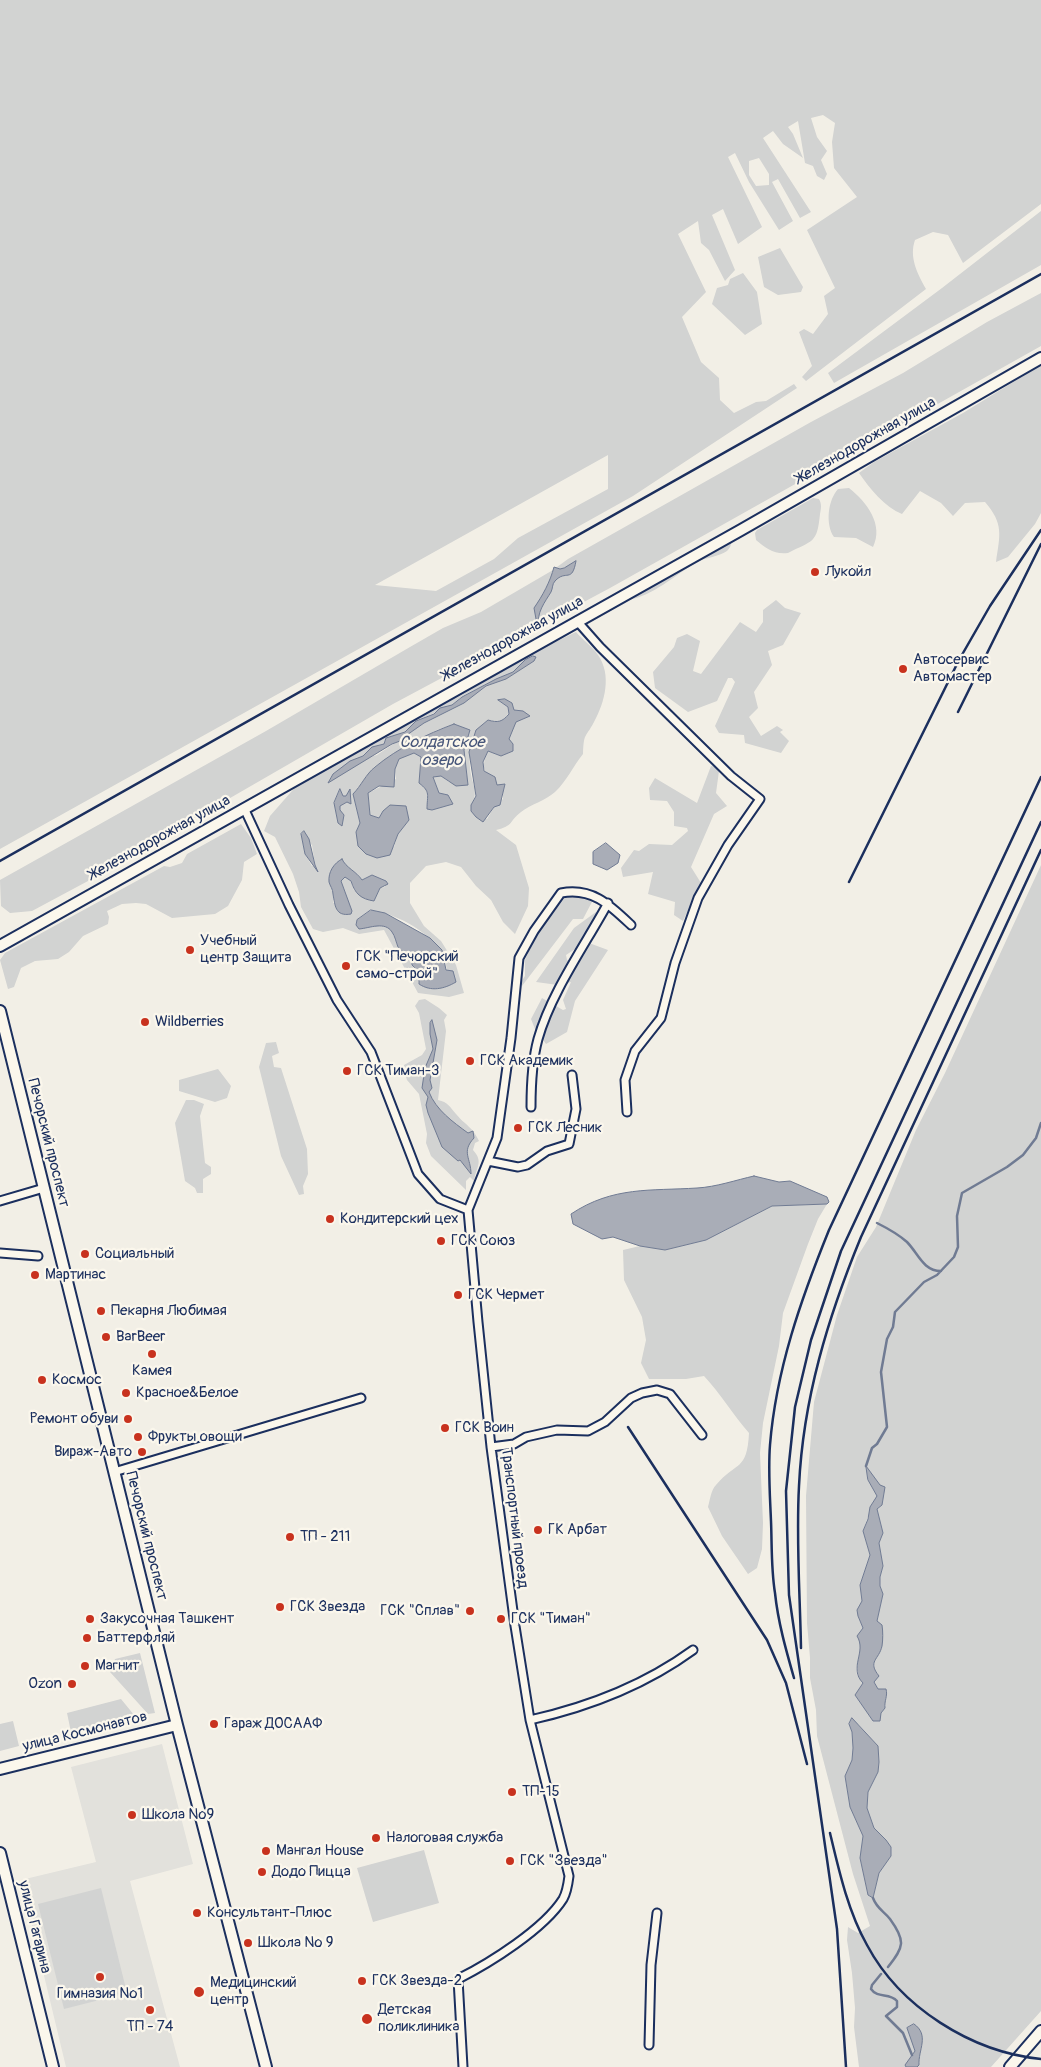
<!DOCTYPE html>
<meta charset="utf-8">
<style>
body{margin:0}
canvas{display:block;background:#f2efe6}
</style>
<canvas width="1041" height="2067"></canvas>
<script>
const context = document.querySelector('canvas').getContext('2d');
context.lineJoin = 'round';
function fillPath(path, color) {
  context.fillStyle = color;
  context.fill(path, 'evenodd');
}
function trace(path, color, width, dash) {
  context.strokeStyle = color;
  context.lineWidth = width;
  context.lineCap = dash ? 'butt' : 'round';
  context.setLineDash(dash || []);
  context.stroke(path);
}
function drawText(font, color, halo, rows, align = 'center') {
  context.font = font + ' Pangolin,sans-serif';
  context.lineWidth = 4.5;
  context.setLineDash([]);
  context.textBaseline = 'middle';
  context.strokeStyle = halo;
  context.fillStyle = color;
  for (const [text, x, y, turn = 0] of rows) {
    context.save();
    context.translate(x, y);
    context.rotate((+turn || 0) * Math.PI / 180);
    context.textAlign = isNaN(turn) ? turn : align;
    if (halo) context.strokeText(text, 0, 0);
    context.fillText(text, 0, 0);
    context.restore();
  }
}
const built = new Path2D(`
 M162,1744l31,120 -63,17 50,186h-114l-45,-187 75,-18 -25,-95z`);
const green = new Path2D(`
 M0,0h1041v204l-78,59 -15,-28 -15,-3 -18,8c-6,17 2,33 11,49l-120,92 -4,-4 10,-11 -13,-34 5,-3 9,5 15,-20 -4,-18 11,-8 -28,-58 50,-33 -23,-29 -2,-26 3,-19 -12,-8 -12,3 6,19 10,14 -6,9 6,14 -3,6 -7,-4 -4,-10 -8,-3 -7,-42 -10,6 5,7 10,24 -20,-14 -10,-13 -10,7 48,74 -11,6 -22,-39 -6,3 21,39 -14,9 -30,-48 -14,-29 -7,4 34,70 -24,17 -15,-35 -11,6 23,55 -10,11 -16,-31 -8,-7 -3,-22 -20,13 28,58 -24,25 19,45 18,16 1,22 14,13 22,-11 10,-1 28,-17 3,4 -164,108 -633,353zM759,158l10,16v11l-13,1 -7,-11v-14zM608,455v34l-90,49 -24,21 -58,32 -61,-6z
 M1041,211v54l-207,118 -6,-10 114,-85z
 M780,248l23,39 -2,5 -23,3 -14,-8 -6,-30z
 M743,273l14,19 5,32 -17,11 -33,-31 5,-16 11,-3 2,-6z
 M1041,293v53l-431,242 -217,116 -201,116 -30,14 -74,47 -56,30 -22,2 -9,-7 -1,-26 266,-149 144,-84 33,-19 38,-16 72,-42 1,-3h3l11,-8 243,-137 92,-49 84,-51z
 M1041,365v148l-6,11 -27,33 -12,5c4,-27 8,-38 -11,-60l-20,1 -12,13 -12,-13 -21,-12 -18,23c-17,-7 -32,-25 -43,-41l15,-11 89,-49z
 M849,488c18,14 35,37 24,59l-17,-9 -22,-1c-9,-13 -6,-37 4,-48z
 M813,498l6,1c3,5 2,10 1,15 -3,30 -7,26 -32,39 -13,2 -23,-5 -32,-13l-1,-7 2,-3z
 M732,541c-1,4 -2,7 -5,10 -9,6 -20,6 -30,11 -22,13 -44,34 -69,38l-2,-3z
 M776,600l9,8 16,5 -18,32 -15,6 4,14 -18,27 4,16 -9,9 12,19 16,-10 6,4 -3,2 9,9 -8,12 -36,-10 -1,-8 -25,-2 -4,-7 20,-44 -3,-4h-4l-11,23 -29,11 -33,-24 -2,-16 21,-25 3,-9 10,-4 13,7 -7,30 8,3 39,-52 16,10 7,-10v-12z
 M576,632c7,8 16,14 22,23 14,20 7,47 -4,67 -9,17 -10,10 -11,32 -10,12 -16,27 -28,38 -10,9 -24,12 -34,20 -12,9 -7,14 -25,18l20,15 13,43 -1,18 -13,28 -12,-12 -12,-22 -15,-14 -15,-19 -15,-5 -20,4 -16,17v20l14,23 17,15 15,24 8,28 -15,4 -31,-4 -34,-63 -25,4 -16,-6 -20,4 -10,-3 -12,-22 -2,-15 -6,-18 -18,-37 -11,-6 6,-15 28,-32 105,-59 59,-30 68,-41zM525,660l9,1 -28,18 -20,7 -22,17 -40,20 -47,32 -10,3 -39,24 5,-8 30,-18 9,-9 12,-3 2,-6 19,-6 11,-11 36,-16 9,-8 35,-18 17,-7zM499,701l13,2 2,7 16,6 -14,6 -8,17 5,12 -12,5 -13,-5c-8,19 -4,20 9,34h8l-2,6v8l-9,8 -7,12 -16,-14c6,-10 4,-15 1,-26 -5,-22 -3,-45 16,-59 10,3 14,2 21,-7l-1,-6zM454,724l16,6 -6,20 4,35 -19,-3 -8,-6 -8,1 6,16 9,2 5,9 -21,6 -5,-10v-11l-8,-7 2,-25 -7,-4 -15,6 -4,10 1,10 -28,14 2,22 9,3 4,-7 26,9 -11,14 -4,13 -38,-15 4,-9 -7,-29 21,-27 19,-13 44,-24zM340,789l3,7h3l2,-4 3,3v5l-11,6 -1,4 5,5 -2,10 -4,-2 -4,-20zM301,834l11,11 3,20 -3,1 -7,-12zM344,862v3l14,10 4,5 10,-5 14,6 -1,6 -5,1 -6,13 -8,-3 -12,-8 -5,-12 -4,-1 -4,4 7,22 3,5 -3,7 -7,-2 -8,-11 1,-7 -3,-8zM371,910c28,5 61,22 73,49 4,8 3,19 4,27l-18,3 -11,-5c-1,-4 1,-9 0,-12 -2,-10 -12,-14 -18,-21 -6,-7 -5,-18 -14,-24 -4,-3 -24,-2 -31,-2l1,-5z
 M711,766l5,1 3,4 -3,22 11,13 -13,8 -23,53 10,16 -18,38 -9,-6 1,-13 -27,-8 5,-22 -30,5 -2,-9 13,-18 5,1 10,-7 23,1 16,-14 -1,-3 -13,-2v-14l-7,-11 -17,-1 -1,-12 6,-10 42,25z
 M241,824l10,14 6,16 -13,8 -2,18 -14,26 -13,8 -43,4 -26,-14 -10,-1 -14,1 -15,7 2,6 -1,7 -25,12 -14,16 -11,7 -23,2 -14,7 -7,19 -6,2 -8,-29 5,-7 159,-87 6,1 12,-4 5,-9z
 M1041,865v1146l-50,56h-132l-5,-40 1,-19 -3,-35 -5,-33 1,-13 10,6 12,-7 -17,-52 -36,-138 -1,-26 -6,-32v-20l-3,-35 -1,-127 8,-94 23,-87 20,-58 19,-30 40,-97 29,-57zM868,1480h8l8,13 -2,12 -5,4 6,24 -4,10 4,23 -3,11v9l3,8 -6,27 5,25 -9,15 1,20 4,8 9,5 -3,8 1,6 -12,13 -18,-26 8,-12 -6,-8 -1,-6 5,-22 -1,-6 3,-13 -5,-12 4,-15 -2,-16 10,-30 -7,-24 10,-29 5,-6zM849,1724h9l20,22 1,16 -1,10 -10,20 -1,16 7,20 12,12 5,16 -12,17 -6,25 -5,-3 -8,-37 3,-22 -13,-29 -5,-31 7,-16 1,-12 -1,-16z
 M580,894l13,6 -10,19h-10l-51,67 -1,-4 4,-6v-16l11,-24 31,-41z
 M596,912l2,4 -14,27 -18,12 1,5 4,1 18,-18 19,7 -33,51 -8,31 -21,12 -11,-15 -4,-10 11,-21 21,12 3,-1 -3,-9 8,-18 -13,3 -22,-3 38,-54z
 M425,999l14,9 8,7 -3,5 2,11 -8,69c10,2 12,7 18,14 10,12 16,12 23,27l-4,2 -2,7c11,12 3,17 1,31l-4,-4 -4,4v9l-35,-34 -5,-13 1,-9 -8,-40 -12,-14 -3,-10v-5l18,-10 4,-6 -7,-36 -4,-7 4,-6z
 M276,1042l3,11 -7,3 2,11 7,1 26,81 1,25 -5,12 1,8 -5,1 -18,-39 -22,-89 7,-24z
 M218,1069l13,17 -4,12 -12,4 -36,-11v-11z
 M186,1100h8l10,4 -4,12 5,47 6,4v7l-8,5v14h-6l-2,-5 -10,-7 -10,-58z
 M827,1204l-9,15 -10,25 -25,69 -4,33 -16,77 -3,30 3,70 -1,26 -5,19 -9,6 -26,-38 -14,-29c2,-7 3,-17 8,-22 20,-24 31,-13 33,-52 -16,-18 -28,-39 -45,-57l-18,3h-37l-8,-16 5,-23 -4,-23 -18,-37 -1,-30 17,-4 25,4 41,-10 66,-34z
 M140,1653l15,60 -7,1 -38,-42 5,-13z
 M121,1699l18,22 -67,16 -5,-24z
 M13,1721l6,25 -19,5v-27z
 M424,1850l15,53 -66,19 -16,-54z
 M101,1888l26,105 -63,16 -26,-105z`);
const water = new Path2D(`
 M576,561c-4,23 -10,8 -21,20 -3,3 -2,7 -4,11 -6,10 -15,21 -12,34l-7,3 4,-10 -2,-11c9,-13 16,-26 20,-41l6,2 4,-1z
 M533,656l3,1 -2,4 -28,18 -20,7 -22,17 -40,20 -20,14 4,5 -3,3 -5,-4 -8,3 -64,39 5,-9 17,-13 13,-5 9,-9 12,-3 2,-6 19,-6 11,-11 18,-7 6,-6 12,-3 10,-8 34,-18 17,-7 12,-12z
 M505,699l7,4 2,7 9,1 7,5 -14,6 -7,17 4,5v7l-12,5 -13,-5 -5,11 1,9 11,6 2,8 8,-1 -5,21 -6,2 -11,15 -7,-5 -5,-6v-6l5,-9 -7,-44 7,-22 12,-10c10,3 14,2 21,-6l-1,-7 -10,-7z
 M454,724l16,6 -6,20 4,35 -12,1 -15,-10 -8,1 6,16 9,2 5,9 -21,6 -5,-1c0,-14 4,-17 -8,-26l2,-26 -7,-4 -15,6 -4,10 -1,18 -15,-1 -11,7 2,22 9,3 4,-7 7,-6 16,1 3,14 -11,14 -8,21 -13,3 -11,-4 -8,-8 -2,-14 4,-9 -7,-29c8,-8 13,-20 22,-27 23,-19 52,-33 79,-43z
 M340,789l3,7h3l4,-7 1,15 -4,-2 -7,4v4l4,5 -2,11 -4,-3 -4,-20z
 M304,831l5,8 6,26 3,7 -13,-18 -4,-20z
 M606,843l14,12 -2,8 -11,7 -14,-6v-12z
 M342,859c4,9 14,12 20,21l10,-5 14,6 2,3 -8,4 -6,13c-13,-2 -19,-7 -23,-20l-6,-4 -4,4 11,30 -1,3c-16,3 -16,-9 -18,-20 0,-5 -3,-8 -4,-12 -1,-10 5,-19 13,-23z
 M371,910l14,3 45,25 12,12 4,20 7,1 3,11c-12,7 -25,10 -37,2v-12l-7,-7v-5c-4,-5 -10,-7 -14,-13 -2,-5 -3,-11 -6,-15 -7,-11 -22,-4 -33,-3l-3,-4 1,-5z
 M432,1020l5,20 -7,40 2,8 -3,4c7,18 24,30 39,41l5,-2 1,7c-13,14 -3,20 -3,36l-11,-14 -2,1 -16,-14 -14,-34 -2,-8 2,-8 -6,-9 3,-20 8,-19 -3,-15v-11z
 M754,1176l25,6 11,-1 37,16 2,5 -2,2 -55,2 -66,34 -41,10 -25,-4 -27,-9 -11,2 -29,-15 -2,-10c42,-28 80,-23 126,-26 19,-1 39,-8 57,-12z
 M866,1466l14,19 5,2 -3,18 -5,4 6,24 -4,10 4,23 -3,11v9l3,8 -6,27 5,4c1,6 1,15 0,21 -3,14 -15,15 -3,30l-5,6 4,7h8c2,7 -2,12 -1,19l-4,5 -1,8h-7l-18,-26 8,-12c-15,-15 4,-31 -6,-47l6,-8 -5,-12 -1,-6 5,-9 -2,-16 10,-30 -7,-24 5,-12 2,-12 7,-11 -9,-16z
 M852,1718l26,28 1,16 -1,10 -10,20 -1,16 7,20 12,12 5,7v9l-12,17 -6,25 -5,-3 -8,-37 3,-22 -13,-29 -5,-31 7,-16 1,-12 -1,-16 -3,-8z
 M914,2024c16,11 4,26 5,41l-2,2h-11l-1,-2 10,-14 -8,-23z`);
const stream = new Path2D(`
 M877,1223c10,5 21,11 30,19 11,11 16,29 34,29
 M866,1466l6,-18 5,-4 10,-17 -6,-55 6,-33 6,-12 2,-15 29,-30 13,-7 17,-18 4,-10 -1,-31 5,-23 45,-26 16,-12 13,-17 5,-15
 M873,1898c4,11 11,13 17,21 16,22 14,28 -2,48
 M881,1974l-9,11 -1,4c7,10 18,3 26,12v6l-11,9 17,17 9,22`);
const street = new Path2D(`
 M577,621l23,26 131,129 29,23 -32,46 -30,53 -23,65 -14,55 -26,33 -10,29 2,32
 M244,808l45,97 48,95 34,52 47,122 22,25 28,11
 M531,1107c0,-23 1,-46 7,-68 13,-46 47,-94 70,-136
 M488,1161l30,6 9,-2 20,-14 22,-7 7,-35 -4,-34
 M0,1201l44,-13
 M0,1253l38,3
 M491,1447l23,-3 12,-7 31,-7 31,1 17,-9 26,-24 11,-5 15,-3 13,4 32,41
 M114,1472l247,-74
 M530,1720c58,-13 115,-35 163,-70
 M649,2045l2,-80 6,-52
 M463,2067l-5,-88c32,-16 86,-50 105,-80 4,-7 5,-15 6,-23l-39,-156 -15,-94 -24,-179 -13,-125 -10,-112 29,-72 14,-100 8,-80 15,-27 27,-38c31,-6 49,12 70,32`);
const secondary = new Path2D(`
 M0,946l741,-416 300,-172
 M0,1011l177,714 89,342
 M0,1769l177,-44
 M0,1853l53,214
 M1010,2067l31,-36`);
const rail = new Path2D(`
 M958,712l83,-168
 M0,861l1041,-587
 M849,882l110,-222 31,-54 51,-76
 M628,1427l139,213 19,43 21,81
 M801,1648c-1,-54 -5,-108 -2,-162 4,-87 29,-169 62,-249l180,-387
 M794,1678c-8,-28 -16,-56 -19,-85 -4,-24 -3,-48 -4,-72 -1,-25 -3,-51 -1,-76 6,-75 31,-146 59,-215l212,-453
 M830,1833c9,38 18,78 37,112 33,62 104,107 174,114
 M846,2067l-9,-138 -48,-334 -3,-104 9,-84 16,-67 30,-89 200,-429`);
const markers = [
 [815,572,5,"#c8321e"],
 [903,669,5,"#c8321e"],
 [190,950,5,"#c8321e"],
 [346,966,5,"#c8321e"],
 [145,1022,5,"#c8321e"],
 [470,1061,5,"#c8321e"],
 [347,1071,5,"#c8321e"],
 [518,1128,5,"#c8321e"],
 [330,1219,5,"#c8321e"],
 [441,1241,5,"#c8321e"],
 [85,1254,5,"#c8321e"],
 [35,1275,5,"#c8321e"],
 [458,1295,5,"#c8321e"],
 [101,1311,5,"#c8321e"],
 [106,1337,5,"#c8321e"],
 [152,1354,5,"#c8321e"],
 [42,1380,5,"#c8321e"],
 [126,1393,5,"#c8321e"],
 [128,1419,5,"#c8321e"],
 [445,1428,5,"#c8321e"],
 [138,1437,5,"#c8321e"],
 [142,1452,5,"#c8321e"],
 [538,1530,5,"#c8321e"],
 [290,1537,5,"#c8321e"],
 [280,1607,5,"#c8321e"],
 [470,1611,5,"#c8321e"],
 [90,1619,5,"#c8321e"],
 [501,1619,5,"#c8321e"],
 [87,1638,5,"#c8321e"],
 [85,1666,5,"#c8321e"],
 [72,1684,5,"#c8321e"],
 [214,1724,5,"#c8321e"],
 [512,1792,5,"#c8321e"],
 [132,1815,5,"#c8321e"],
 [376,1838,5,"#c8321e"],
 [266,1851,5,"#c8321e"],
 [510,1861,5,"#c8321e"],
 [262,1872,5,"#c8321e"],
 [197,1913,5,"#c8321e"],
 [248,1943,5,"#c8321e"],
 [100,1977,5,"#c8321e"],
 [362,1981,5,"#c8321e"],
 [199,1992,6,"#c8321e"],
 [150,2010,5,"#c8321e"],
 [367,2019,6,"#c8321e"]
];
const streetNames = [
 ["Железнодорожная улица",866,441,-30],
 ["Железнодорожная улица",513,639,-29],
 ["Железнодорожная улица",160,838,-29],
 ["Печорский проспект",48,1143,76],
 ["Транспортный проезд",514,1518,83],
 ["Печорский проспект",146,1536,76],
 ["улица Космонавтов",85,1732,-14],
 ["улица Гагарина",34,1927,76]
];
const poiNames = [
 ["Лукойл",825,572],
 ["Автосервис",913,660],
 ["Автомастер",913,677],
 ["Учебный",200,941],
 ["центр Защита",200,958],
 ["ГСК \"Печорский",356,957],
 ["само-строй\"",356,974],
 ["Wildberries",155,1022],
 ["ГСК Академик",480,1061],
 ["ГСК Тиман-3",357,1071],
 ["ГСК Лесник",528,1128],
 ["Кондитерский цех",340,1219],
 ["ГСК Союз",451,1241],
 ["Социальный",95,1254],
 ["Мартинас",45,1275],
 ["ГСК Чермет",468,1295],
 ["Пекарня Любимая",111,1311],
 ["BarBeer",116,1337],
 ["Камея",152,1371,"center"],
 ["Космос",52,1380],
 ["Красное&Белое",136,1393],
 ["Ремонт обуви",118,1419,"right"],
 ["ГСК Воин",455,1428],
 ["Фрукты овощи",148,1437],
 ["Вираж-Авто",132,1452,"right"],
 ["ГК Арбат",548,1530],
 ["ТП - 211",300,1537],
 ["ГСК Звезда",290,1607],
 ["ГСК \"Сплав\"",460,1611,"right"],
 ["Закусочная Ташкент",100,1619],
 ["ГСК \"Тиман\"",511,1619],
 ["Баттерфляй",97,1638],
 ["Магнит",95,1666],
 ["Ozon",62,1684,"right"],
 ["Гараж ДОСААФ",224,1724],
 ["ТП-15",522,1792],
 ["Школа №9",142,1815],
 ["Налоговая служба",386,1838],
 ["Мангал House",276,1851],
 ["ГСК \"Звезда\"",520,1861],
 ["Додо Пицца",272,1872],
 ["Консультант-Плюс",207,1913],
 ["Школа № 9",258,1943],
 ["ГСК Звезда-2",372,1981],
 ["Медицинский",210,1983],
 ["центр",210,2000],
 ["Гимназия №1",100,1994,"center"],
 ["Детская",378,2010],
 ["поликлиника",378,2027],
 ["ТП - 74",150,2027,"center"]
];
const waterNames = [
 ["Солдатское",442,743],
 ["озеро",442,761]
];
fillPath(built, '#e2e1dc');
fillPath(green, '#d2d3d2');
fillPath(water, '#a9adb7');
trace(water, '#707b93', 1);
trace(stream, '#707b93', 2.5);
trace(street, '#1b2f5e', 11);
trace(secondary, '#1b2f5e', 14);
trace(street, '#fbf7ec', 7);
trace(secondary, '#fbf7ec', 10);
trace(rail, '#1b2f5e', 2.5);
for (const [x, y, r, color] of markers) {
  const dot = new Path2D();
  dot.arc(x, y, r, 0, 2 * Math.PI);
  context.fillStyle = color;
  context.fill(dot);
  trace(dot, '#fbf7ec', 2);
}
drawText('15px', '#1b2f5e', '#fbf7ec', streetNames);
drawText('15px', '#1b2f5e', '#fbf7ec', poiNames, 'left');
drawText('italic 16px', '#465579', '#fbf7ec', waterNames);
</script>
